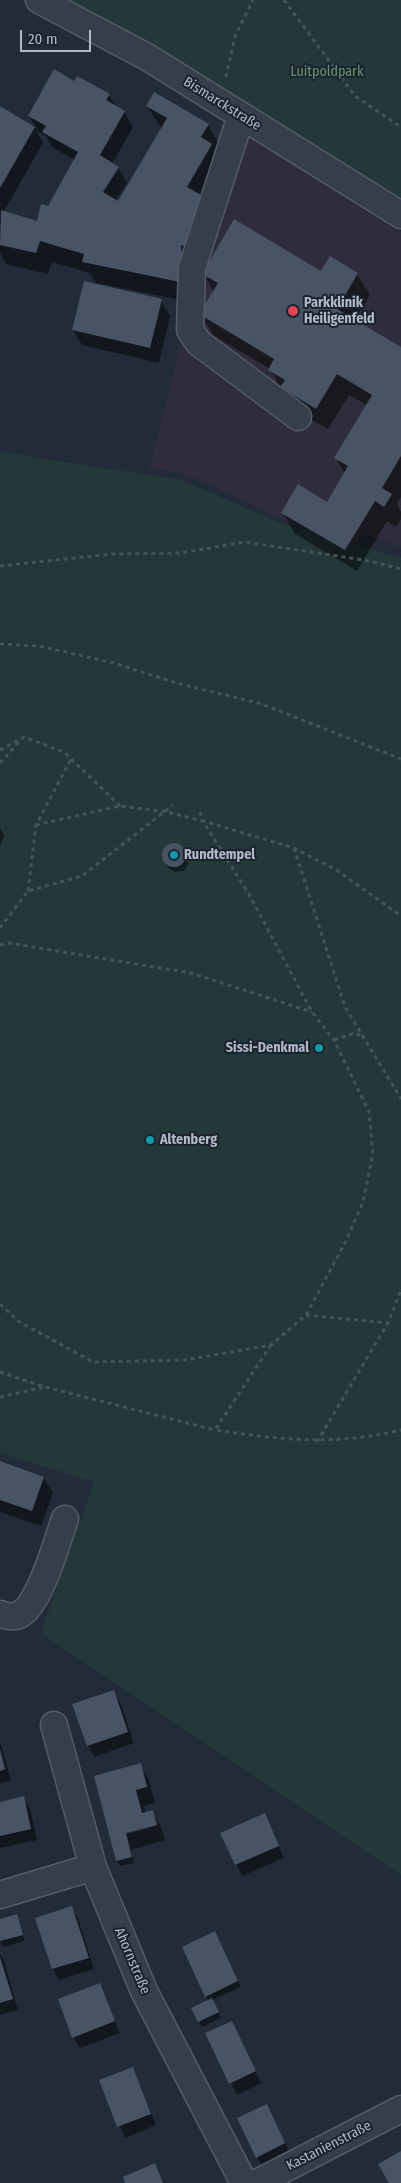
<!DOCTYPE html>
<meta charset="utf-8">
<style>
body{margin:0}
#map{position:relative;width:401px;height:2183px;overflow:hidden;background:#222c39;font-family:"Fira Sans Condensed",sans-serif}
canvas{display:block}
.scale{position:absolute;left:20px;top:30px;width:71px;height:22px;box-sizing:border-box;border:2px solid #b1b9c6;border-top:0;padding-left:6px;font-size:15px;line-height:18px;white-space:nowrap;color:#b1b9c6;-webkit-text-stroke:4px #1b232e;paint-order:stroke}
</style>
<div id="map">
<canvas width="401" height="2183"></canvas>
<div class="scale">20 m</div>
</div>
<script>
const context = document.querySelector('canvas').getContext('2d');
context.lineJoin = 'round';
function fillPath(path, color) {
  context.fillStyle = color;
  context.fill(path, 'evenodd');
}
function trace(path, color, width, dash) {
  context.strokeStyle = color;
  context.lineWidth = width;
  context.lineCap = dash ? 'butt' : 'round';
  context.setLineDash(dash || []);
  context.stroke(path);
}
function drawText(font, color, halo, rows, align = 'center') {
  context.font = font + ' "Fira Sans Condensed",sans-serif';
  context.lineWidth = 4;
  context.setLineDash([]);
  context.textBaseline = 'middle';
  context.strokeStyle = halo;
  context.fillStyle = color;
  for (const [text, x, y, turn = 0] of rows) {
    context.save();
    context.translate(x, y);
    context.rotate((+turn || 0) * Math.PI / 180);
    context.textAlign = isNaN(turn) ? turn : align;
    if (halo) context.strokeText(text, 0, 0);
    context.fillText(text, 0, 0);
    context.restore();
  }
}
const medical = new Path2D(`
 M234,123l167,110v314l-39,-13 -16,23 -66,-40 -95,-43 -36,-6 29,-114 16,-100z`);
const green = new Path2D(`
 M39,0h362v197l-179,-100z
 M0,452l181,28 97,42 123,36v1317l-360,-242 53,-151 -94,-29z`);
const shadow = new Path2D(`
 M74,82l35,13 7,12 8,5 9,15 -21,37 6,4 9,15 -12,18 3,2 44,-74 -15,-23 61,19 12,21 -24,157 -100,-20 -6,-10 -38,-11 -4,12 -42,-10 -6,-11v-145l37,21 -8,-13zM36,130l10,6 6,11 23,13 -37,62 -35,-9 40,-70z
 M330,258l27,16 13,21 -16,26 47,27v149l-4,7 4,8v7l-5,8 -9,-6 -30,50 -62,-37 -12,-21 45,-9 17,-30 -9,-16 31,-53 -18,-10 -21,34 -35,-20 -23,-40 -57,-34 -12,-21 13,-22 -11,-18 119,-2z
 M161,300l9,16 -11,47 -77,-18 -9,-15z
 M0,828l4,8 -4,10z
 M176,844l7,5 5,15 -4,7 -9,1 -7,-4 -5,-15 5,-7z
 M0,1462l44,16 9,15 -12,33 -41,-14z
 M113,1691l7,11 14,41 -40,14 -6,-11z
 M0,1741l11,40 -11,2z
 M140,1765l9,15 6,23 -11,3 2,7 6,-1 9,15 4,13 -34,10 3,13 -14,3 -3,-5zM156,1824v2l-32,9v-3z
 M23,1798l7,11 7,31 -37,8v-45z
 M264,1815l20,43 -42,18 -20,-43z
 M72,1908l6,11 16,50 -35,11 -6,-11 -16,-50z
 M16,1916l9,25 -22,6 -3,-6v-20z
 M218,1938l23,49 -29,13 9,18 -19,9 -9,-18 16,-8 -3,-5z
 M0,1954l4,7 14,49 -18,5z
 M99,1985l21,48 -40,15 -7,-11z
 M232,2022l29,61 -24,12 -30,-61z
 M133,2068l23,57 -31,13 -24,-57z
 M266,2105l30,60 -27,13 -12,-21z`);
const building = new Path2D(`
 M54,69l20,12 3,-5 33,18 -4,6 19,11 -25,44 19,12 -16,25 15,9 49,-83 -21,-12 8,-14 55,32 -8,13 11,7 -25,43 19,11 -18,50 -7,-3 4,38 -103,-21 2,-8 -44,-13 -4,12 -36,-8 1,-35 36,11 4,-17 7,2 30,-54 -36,-20 4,-6 -18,-10z
 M0,106l35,21 -35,61z
 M234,219l87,52 9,-15 28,17 -21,36 64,38v109l-19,32 10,6 -8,13 -9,-6 -30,49 -64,-37 17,-29 29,18 21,-36 -14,-8 38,-63 -35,-21 -21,35 -36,-22 5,-7 -17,-10 6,-11 -75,-45 19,-31 -16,-9z
 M84,281l78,18 -12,49 -78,-18z
 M162 855a12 12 0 1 1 24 0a12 12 0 1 1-24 0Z
 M0,1461l44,16 -12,34 -32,-11z
 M114,1690l14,42 -41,14 -15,-42z
 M0,1749l5,20 -5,2z
 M141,1763l6,24 -11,3 6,23 11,-3 4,15 -31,8 6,24 -16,4 -22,-85z
 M24,1796l7,33 -31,7v-34z
 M265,1813l14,33 -44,19 -15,-32z
 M72,1906l17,52 -37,11 -17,-51z
 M17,1914l6,21 -23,6v-22z
 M215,1931l23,50 -33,16 -23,-50z
 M0,1957l13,42 -13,4z
 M100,1983l15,38 -43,17 -14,-39z
 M212,1998l7,14 -21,10 -7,-14z
 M232,2021l24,50 -27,13 -24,-51z
 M133,2067l18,47 -34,13 -18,-47z
 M267,2104l18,39 -29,15 -19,-40z
 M401,2151v32h-12l-11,-19z
 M155,2163l8,20h-38l-2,-6z`);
const path = new Path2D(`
 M284,0l71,96 46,31
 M226,77l9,-41 18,-36
 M0,566l112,-12 68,-1 65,-11 125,19 31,8
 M0,644l39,2 75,17 62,20 86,21 139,55
 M0,750l24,-13 40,15 56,54
 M0,763l21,-23
 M200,812l3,9 91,27 44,23 63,45
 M294,848l51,159 56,92
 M28,891l8,-66 35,-66
 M0,928l28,-37 54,-15 91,-71
 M0,945l9,-2 182,30 121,39
 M334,1040l21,-7 8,4
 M0,1304l18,17 75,41 92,-2 86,-15 35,-30 40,-74 17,-39 10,-48 -4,-42 -35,-72 -22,-28 -62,-116 -47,-75 -36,-9 -47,-6 -84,19
 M306,1315l81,8
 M271,1345l-56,85c68,10 119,16 186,0
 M0,1372l45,15 170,43
 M0,1397l45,-10
 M317,1442l71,-119 13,-33`);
const minor = new Path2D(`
 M39,0l108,57 254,158
 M241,116l-49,152 -2,62 9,13 99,74
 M0,1614c6,2 13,4 19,1 21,-10 38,-74 46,-96
 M54,1725l39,142 51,124 100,192
 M0,1895l93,-28
 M257,2183l144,-74`);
const markers = [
 [293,311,6,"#e0444e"],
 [174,855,5,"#0f9aa8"],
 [319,1048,5,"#0f9aa8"],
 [150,1140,5,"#0f9aa8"]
];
const parkNames = [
 ["Luitpoldpark",327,72]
];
const streetNames = [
 ["Bismarckstraße",222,104,32],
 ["Ahornstraße",132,1961,67],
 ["Kastanienstraße",329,2146,-27]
];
const poiNames = [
 ["Parkklinik",304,303],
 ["Heiligenfeld",304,319],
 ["Rundtempel",184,855],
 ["Sissi-Denkmal",309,1048,"right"],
 ["Altenberg",160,1140]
];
fillPath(medical, '#2f2d3b');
fillPath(green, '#24383a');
fillPath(shadow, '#0007');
fillPath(building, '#485363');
trace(minor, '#545c67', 29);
trace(path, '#425557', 3, [4, 4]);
trace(minor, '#363e4a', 26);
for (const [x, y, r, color] of markers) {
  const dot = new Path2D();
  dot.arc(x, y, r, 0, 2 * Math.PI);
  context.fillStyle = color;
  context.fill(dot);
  trace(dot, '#1b232e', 2);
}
drawText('14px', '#689672', '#1b232e', parkNames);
drawText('14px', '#b1b9c6', '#1b232e', streetNames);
drawText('bold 14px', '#b1b9c6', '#1b232e', poiNames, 'left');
</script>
